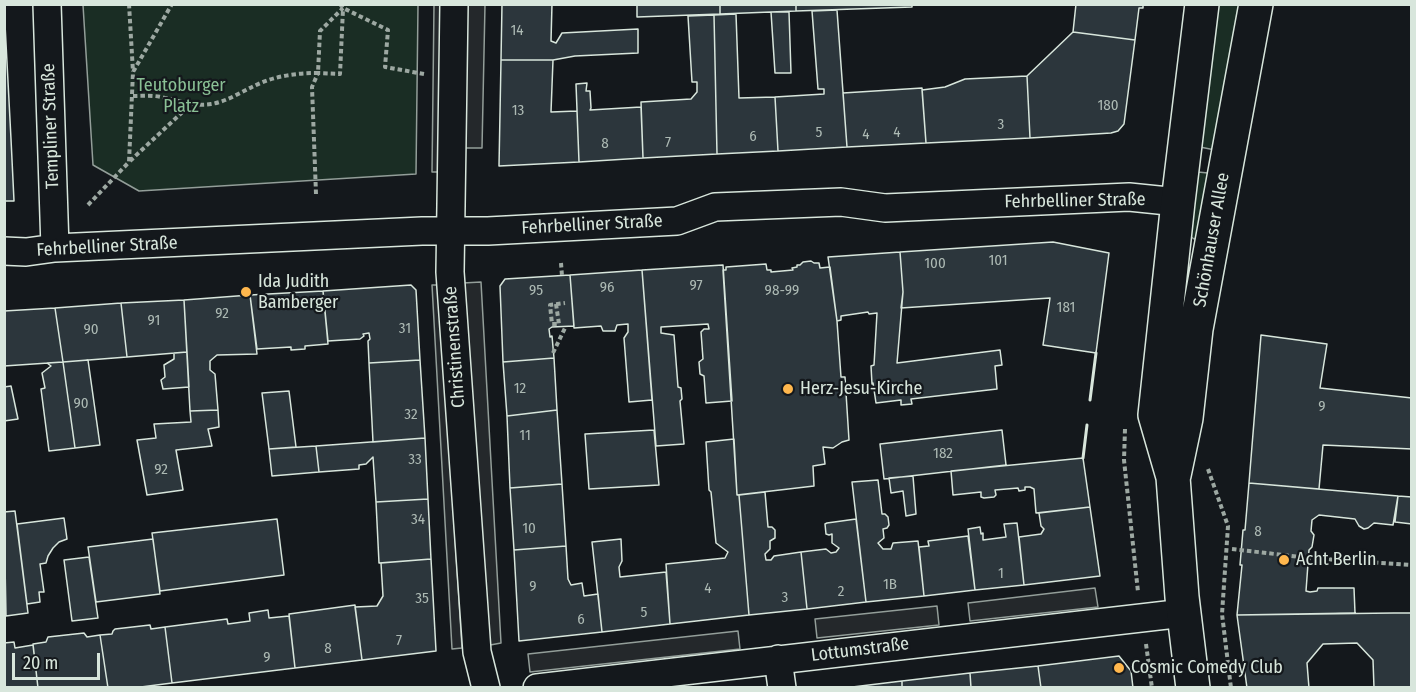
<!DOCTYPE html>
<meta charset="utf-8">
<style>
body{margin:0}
#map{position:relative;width:1416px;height:692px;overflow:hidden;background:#14181c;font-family:"Fira Sans Condensed",sans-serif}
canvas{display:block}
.frame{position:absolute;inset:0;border:6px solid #d8e6dc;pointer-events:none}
.scale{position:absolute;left:12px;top:653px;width:88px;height:27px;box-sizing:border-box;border:3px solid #d8e6dc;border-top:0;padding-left:8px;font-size:18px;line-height:21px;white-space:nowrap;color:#d8e6dc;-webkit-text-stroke:4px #14181c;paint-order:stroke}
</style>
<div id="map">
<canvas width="1416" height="692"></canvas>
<div class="frame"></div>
<div class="scale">20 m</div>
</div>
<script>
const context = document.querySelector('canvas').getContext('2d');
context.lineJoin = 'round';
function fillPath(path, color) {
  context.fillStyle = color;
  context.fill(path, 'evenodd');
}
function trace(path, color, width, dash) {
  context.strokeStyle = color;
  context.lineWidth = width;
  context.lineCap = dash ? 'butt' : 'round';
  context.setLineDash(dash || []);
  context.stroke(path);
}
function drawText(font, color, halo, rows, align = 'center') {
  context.font = font + ' "Fira Sans Condensed",sans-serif';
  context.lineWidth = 4.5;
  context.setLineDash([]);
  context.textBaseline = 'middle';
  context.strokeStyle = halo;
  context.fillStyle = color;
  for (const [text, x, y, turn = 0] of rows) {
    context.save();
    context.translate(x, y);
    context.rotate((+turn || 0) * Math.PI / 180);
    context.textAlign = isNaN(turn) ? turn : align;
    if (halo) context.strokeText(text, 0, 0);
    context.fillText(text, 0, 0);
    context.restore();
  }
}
const green = new Path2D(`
 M83,5h335l-2,169 -277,17 -46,-26z
 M1218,5h25l-28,145 -15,-3z
 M1198,172l10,1 -10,64 -4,2 -4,-3z`);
const parking = new Path2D(`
 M434,5h8l-2,167h-8z
 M465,5h20l-3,143h-19z
 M481,282l20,361 -16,3 -22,-363z
 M432,285h7l23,363 -10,1z
 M1095,588l3,19 -128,14 -2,-18z
 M937,606l2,19 -122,13 -2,-19z
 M738,631l2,18 -210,23 -2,-18z`);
const building = new Path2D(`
 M502,4h50l-1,37 5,2 6,-10 76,-4v24l-63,3 -22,4h-52z
 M637,4h83v10l-83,3z
 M720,4h76v7l-76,3z
 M796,4h116v3l-116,4z
 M1076,4h67v4h-4l-4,32 -62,-8z
 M4,5l7,134 3,62h-10z
 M837,10l10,137 -69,4 -3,-54 49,-3v-5h-6l-6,-78z
 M771,12h18l2,61h-16z
 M736,14l3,84 36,-1 3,54 -61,3 -3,-139z
 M714,15l3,139 -74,4 -2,-56 50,-3 6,-7v-10h-5l-4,-66z
 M1073,32l62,8 -11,84 -6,7 -7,2 -81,5 -3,-62z
 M501,60h52l-2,52 26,-1 2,51 -80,4z
 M1027,76l3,62 -104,5 -4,-53 23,-3 20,-8z
 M587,83l-1,8h4l1,17 -1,2 51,-3 2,51 -64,4 -3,-78z
 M922,88l4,55 -79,4 -4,-54z
 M1053,242l56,11 -13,100 -53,-8 7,-47 -149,10 2,-16 -3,-40z
 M900,252l3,40 -6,71 103,-13 2,15 -7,1 2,23 -86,10 1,5 -11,1v-5l-25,3 -3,-20 -1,1 -1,-18 3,-1 3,-52 -8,1 -1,-2 -27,4v4l-4,1 -9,-64z
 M811,261l3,2h5l1,5 10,-1 7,54 4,56h4l4,63 -7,2 -9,6 -10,-1 2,17 -12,2 1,20 -77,9 -14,-225h3v-3l40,-3 1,6h4v2l22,-2 -1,-2 5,-1v-2h3l3,-3z
 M723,265l9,136 -26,2 -2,-27 -4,-2 -1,-12 4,-3 -2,-27 3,-3h5l-1,-5 -47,3v6l13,2 4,52 3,1 1,11 -2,2 4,43 -28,2 -14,-176z
 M642,270l10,130 -23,2 -5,-64 4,-6v-8l-11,1 -2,6h-12l-2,-5 -27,2 -4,-53z
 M570,275l4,51 -22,1 -3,2 1,8 2,-1 2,22 -51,4 -3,-76 5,-7z
 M411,285l5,5 4,70 -51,3 -1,-22 2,-2 -1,-6 -6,1 1,2 -4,3 -32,2 -5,-50z
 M323,291l5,53 -23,2v3l-14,1v-3l-34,2 -7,-54z
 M250,295l7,59 -40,1 -7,6v9l5,4 3,36 -28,1 -6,-111z
 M184,300l3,52 -60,5 -6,-54z
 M121,303l6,54 -64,5 -8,-54z
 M55,308l8,54 -59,4v-55z
 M1261,335l66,9 -7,44 92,10v51l-89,-4 -4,44 -70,-6z
 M187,352l2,35 -26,2 -2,-9 4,-3 -1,-12 10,-6v-6z
 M554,358l3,52 -50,6 -4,-54z
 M88,360l12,85 -25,3 -12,-86z
 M420,360l5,78 -52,4 -4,-79z
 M63,362l12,86 -26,3 -8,-62 4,-1 -3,-15 9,-7 -4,-3z
 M11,386l7,33 -14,2v-34z
 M289,391l7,56 -27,2 -7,-56z
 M218,410l1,17 -11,2 4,17 -36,4 7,40 -36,5 -10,-55 19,-2 -2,-14 37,-2 -1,-11z
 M557,410l5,74 -52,4 -3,-72z
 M654,430l5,55 -70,4 -4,-55z
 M1002,430l4,35 -122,14 -4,-35z
 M425,438l3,61 -52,3 -3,-45 -7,7 -7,1v4l-40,3 -3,-26z
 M734,439l3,56h2l10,120 -79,9 -4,-60 59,-6 3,-6 -12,-9 -5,-51 -2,-2 -3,-48z
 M316,446l3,26 -47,4 -3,-27z
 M1083,458l7,49 -54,6 -2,-24 -4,-2h-5v3l-6,1 -1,-3 -23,2 1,5 -2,2 -10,1 -3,-1v-5l-28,3 -2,-24z
 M913,476l3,38 -10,2 -3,-25 -12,2 -2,-15z
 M878,480l4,34h3l3,3 1,8 -2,3 -4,1 1,9 -6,5 5,6h8l2,-6 25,-2 6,55 -58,6 -14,-120z
 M1249,483l149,13 -5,29 -19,-2 -6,5 -4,1 -5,-3 -4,-7 -36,-4 -7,5 -1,11 3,4 -2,12 -3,3 -3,41 4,1 7,-1 1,-3h36l1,25 -118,2 5,-50h-2l3,-35h2z
 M562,484l4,62 -52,4 -4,-62z
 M765,492l3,35h4l3,3v8l-5,3v8l-5,5 1,6h5l3,-4 27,-4 6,57 -58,6 -10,-120z
 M1398,496l14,1v27l-17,-2z
 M428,499l3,60 -52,4 -3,-61z
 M1090,507l10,69 -76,9 -5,-48 22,-3 3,-5 -3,-3 -2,-13z
 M15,511l13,102 -22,3 -2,-104z
 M64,518l3,21 -8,3 -6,6 -5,8 -2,7 -6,1 4,28h-5l1,10 -13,2 -10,-80z
 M277,519l7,56 -124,16 -8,-58z
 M856,519l10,83 -59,7 -6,-57 25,-3 5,4 5,-1 3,-4 -7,-5v-9l-3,1 -3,-1 -1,-10 2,-1z
 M1017,523l7,62 -49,5 -7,-61 12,-2 1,7 2,-1v7l23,-3 -2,-13z
 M968,536l7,54 -51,6 -5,-49 10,-1 -1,-5z
 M153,539l7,55 -64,8 -8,-55z
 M621,539l1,22 -3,6 1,10 46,-5 4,52 -68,8 -10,-90z
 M566,546l2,33 3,6 11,-2 2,13 14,-2 4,38 -83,9 -5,-91z
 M89,557l9,61 -26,3 -8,-61z
 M431,559l5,92 -74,9 -7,-53 22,-1 6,-10 -2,-33z
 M355,605l7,55 -67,8 -6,-54z
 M268,610l1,8 20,-2 6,52 -123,15 -7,-56 62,-8 1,5 22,-3 -1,-8z
 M1394,613h18v75h-38l-1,-28 -16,-17 -34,1 -16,19 2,25h-62l-10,-73z
 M150,625l1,4 14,-2 7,56 -39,5h-25l-8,-53 12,-1 1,-3 2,-2z
 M84,633l3,4 13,-2 8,53h-70l-5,-44 13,-2 2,-5z
 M14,642l1,6 18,-3 5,43h-34v-45z
 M1119,656l12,15 2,17h-92l-3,-22z
 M1038,666l3,22h-70l-1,-15z
 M970,673l1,15h-69v-7z
 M902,681v7h-58z`);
const path = new Path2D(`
 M129,4l4,68
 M340,4l3,4 45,22 -3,37 39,7
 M133,96c9,0 19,-1 28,1 17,3 32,10 50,7 15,-2 30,-12 43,-18 20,-10 42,-13 64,-13l2,-42 23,-23
 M130,161l60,-56
 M316,194l-4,-107 6,-14 22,1 3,-65
 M88,205l41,-43 4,-90 39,-68
 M561,263l1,13
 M556,304l3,20h-7l-2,-19 15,-2
 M553,353l13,-27
 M1125,429l-1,31 14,132
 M1208,469l20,57 -6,88 9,74
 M1232,549l77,9 103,7
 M1146,644l6,44`);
const minor = new Path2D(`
 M47,4l8,244
 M454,4l-4,268 27,380 9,36
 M4,251l22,1 29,-4 367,-17h66l189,-10 38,-14 126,-5 44,6 244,-11 49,5
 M778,659l4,29
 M537,688l647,-75`);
const secondary = new Path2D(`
 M1174,475l12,-57 10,-89 60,-325
 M1193,688l-11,-91 -9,-120 -18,-62 23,-213 24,-198`);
const wall = new Path2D(`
 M1090,400l6,-47
 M1083,458l4,-33`);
const markers = [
 [246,292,6,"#ffb74d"],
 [788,389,6,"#ffb74d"],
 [1284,560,6,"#ffb74d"],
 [1119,668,6,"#ffb74d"]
];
const numberNames = [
 ["14",517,31],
 ["180",1108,106],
 ["13",518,111],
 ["3",1001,125],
 ["5",819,133],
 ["4",897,133],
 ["4",866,135],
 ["6",753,137],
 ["7",668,143],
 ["8",605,144],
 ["101",998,261],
 ["100",935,264],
 ["97",696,286],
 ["96",607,288],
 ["95",536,291],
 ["98-99",782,291],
 ["181",1066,308],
 ["92",222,314],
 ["91",154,321],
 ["31",405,329],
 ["90",91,330],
 ["12",520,389],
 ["90",81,404],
 ["9",1322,407],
 ["32",411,415],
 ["11",525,436],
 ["182",943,454],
 ["33",415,460],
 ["92",161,470],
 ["34",418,520],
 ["10",529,529],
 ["8",1258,532],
 ["1",1001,574],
 ["1B",890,585],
 ["9",533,587],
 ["4",708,589],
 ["2",841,592],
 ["3",785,598],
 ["35",422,599],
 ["5",644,613],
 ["6",581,620],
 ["7",399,641],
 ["8",328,649],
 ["9",267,658]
];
const parkNames = [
 ["Teutoburger",181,86],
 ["Platz",181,107]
];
const streetNames = [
 ["Templiner Straße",51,126,-92],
 ["Fehrbelliner Straße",1075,201,-1],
 ["Fehrbelliner Straße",592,225,-3],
 ["Schönhauser Allee",1212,240,-80],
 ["Fehrbelliner Straße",107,247,-3],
 ["Christinenstraße",455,347,-94],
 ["Lottumstraße",860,650,-7]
];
const poiNames = [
 ["Ida Judith",258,282],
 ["Bamberger",258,303],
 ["Herz-Jesu-Kirche",800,389],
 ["Acht Berlin",1296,560],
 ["Cosmic Comedy Club",1131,668]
];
fillPath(green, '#1a2d24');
trace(green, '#939e99', 1.5);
fillPath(parking, '#24282b');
trace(parking, '#939e99', 1.5);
fillPath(building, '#2c363c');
trace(building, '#d8e6dc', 1.5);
trace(minor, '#d8e6dc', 30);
trace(secondary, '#d8e6dc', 36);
trace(path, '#9da8a2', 4, [4.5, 3]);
trace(minor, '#14181c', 27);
trace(secondary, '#14181c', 33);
trace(wall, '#d8e6dc', 3);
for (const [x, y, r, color] of markers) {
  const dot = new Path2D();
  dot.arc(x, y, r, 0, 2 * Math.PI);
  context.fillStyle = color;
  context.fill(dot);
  trace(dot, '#14181c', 2);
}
drawText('15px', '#adbab4', null, numberNames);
drawText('18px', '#8ac095', '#14181c', parkNames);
drawText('18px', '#d8e6dc', '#14181c', streetNames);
drawText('18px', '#d8e6dc', '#14181c', poiNames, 'left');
</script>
